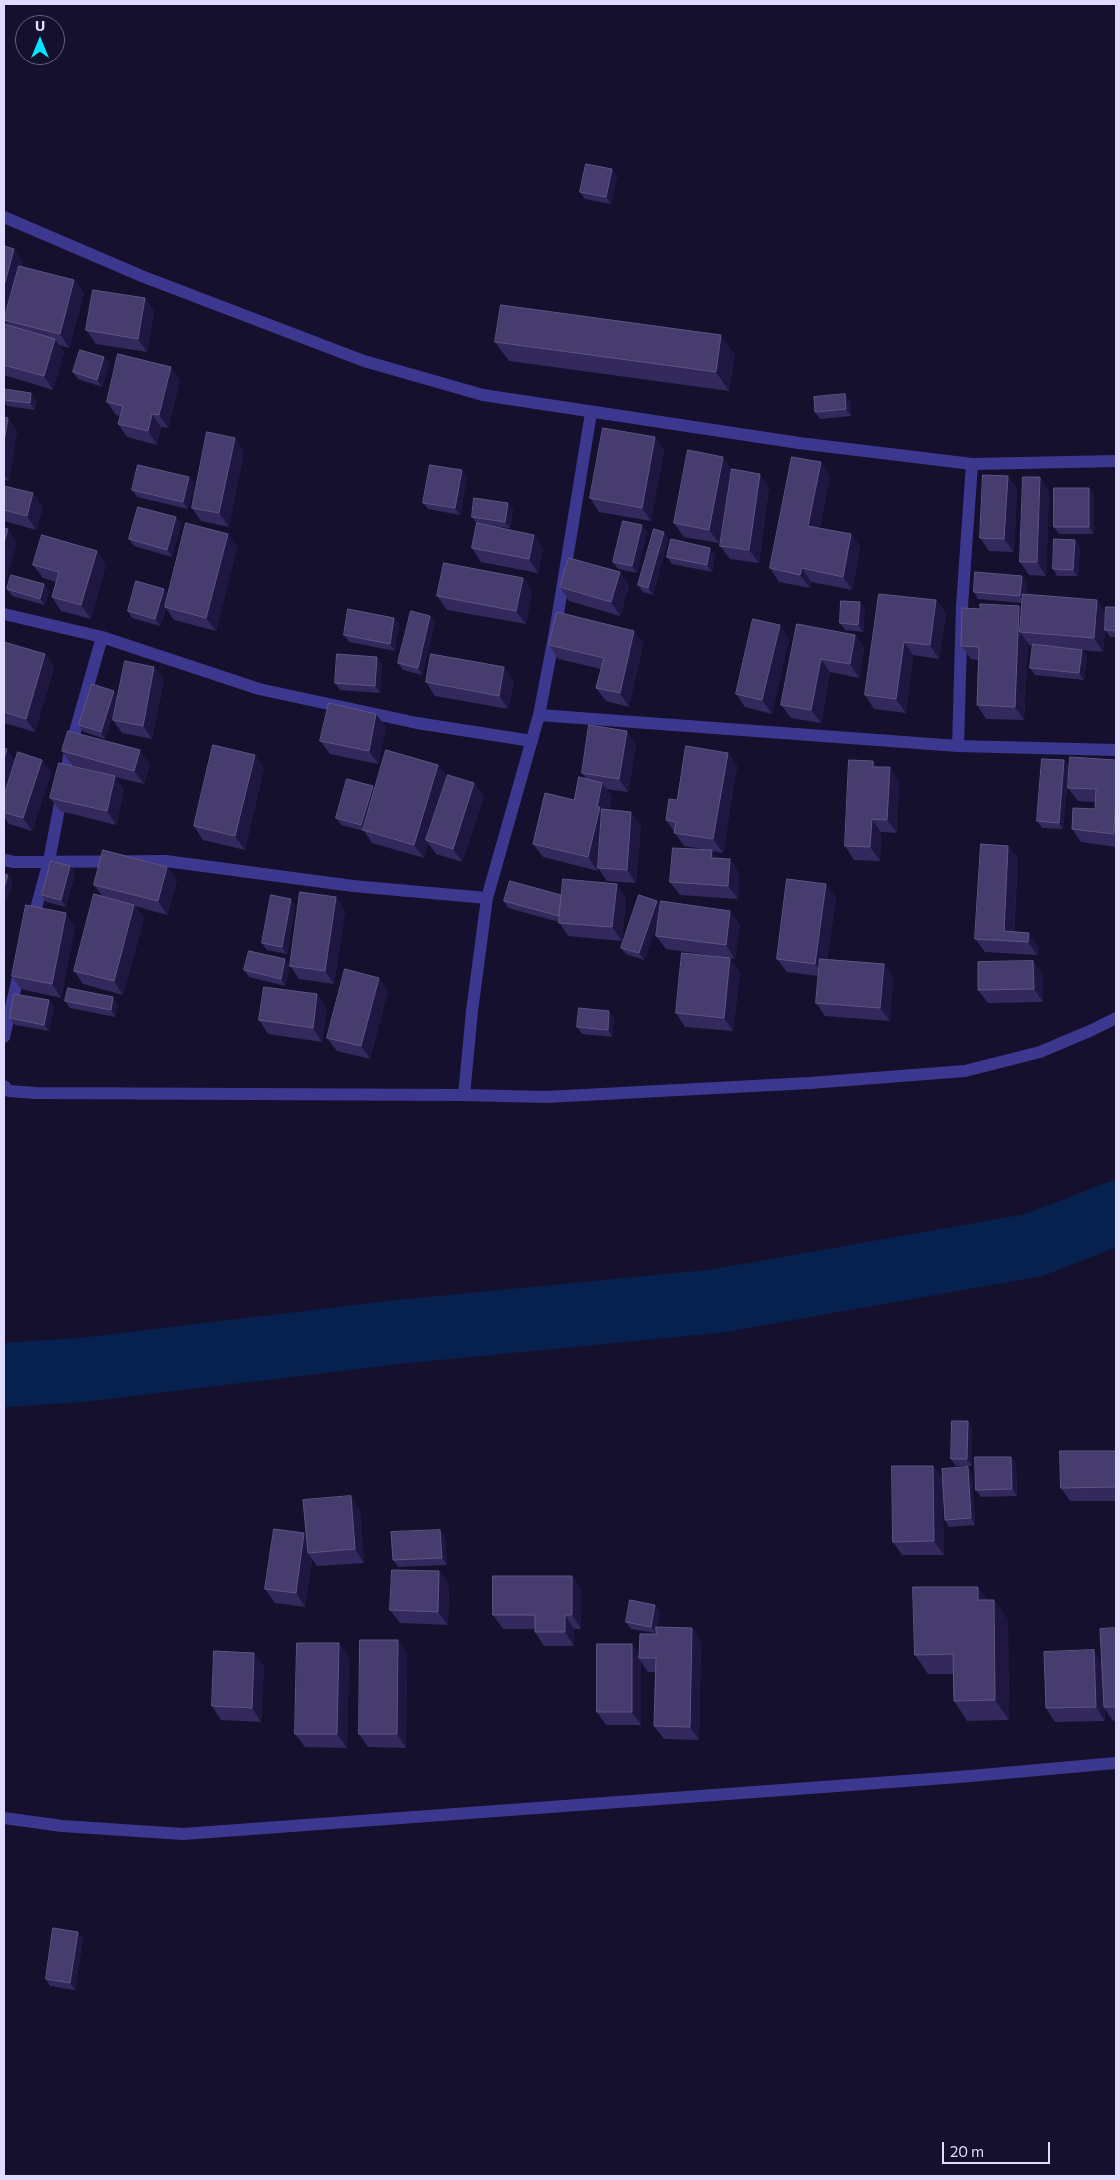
<!DOCTYPE html>
<style>
body{margin:0}
#map{position:relative;width:1120px;height:2180px;overflow:hidden;background:#15102d;font-family:Commissioner,sans-serif}
canvas{display:block}
.frame{position:absolute;inset:0;border:5px solid #e0dcff;pointer-events:none}
.north{position:absolute;left:15px;top:15px;width:50px;height:50px;box-sizing:border-box;background:#15102d;border:1px solid #666281;border-radius:50%;rotate:0deg;font-size:14px;font-weight:700;line-height:20px;text-align:center;color:#e0dcff}
.north::after{content:'';display:block;margin:auto;width:18px;height:22px;background:#08e4ff;clip-path:polygon(50% 0,100% 100%,50% 72%,0 100%)}
.scale{position:absolute;left:942px;top:2142px;width:108px;height:22px;box-sizing:border-box;border:2px solid #e0dcff;border-top:0;padding-left:6px;font-size:15px;line-height:18px;white-space:nowrap;color:#e0dcff;-webkit-text-stroke:4px #15102d;paint-order:stroke}
</style>
<div id="map">
<canvas width="1120" height="2180"></canvas>
<div class="frame"></div>
<div class="north">U</div>
<div class="scale">20 m</div>
</div>
<script>
const context = document.querySelector('canvas').getContext('2d');
context.lineJoin = 'round';
function trace(path, color, width, dash) {
  context.strokeStyle = color;
  context.lineWidth = width;
  context.lineCap = dash ? 'butt' : 'round';
  context.setLineDash(dash || []);
  context.stroke(path);
}
function fillPath(path, color) {
  context.fillStyle = color;
  context.fill(path, 'evenodd');
}
const river = new Path2D(`
 M4,1375l77,-5 317,-38 319,-31 317,-56 82,-32`);
const minor = new Path2D(`
 M4,217l140,60 220,84 119,34 316,48 173,21 144,-3
 M591,413l-36,219 -16,83 -52,183 -15,113 -8,84 82,2 264,-14 155,-12 75,-19 52,-22 24,-12
 M4,614l98,23 157,52 158,34 115,18
 M539,715l419,31 158,4
 M958,746l4,-140 10,-142
 M4,860l10,2 152,-1 187,25 134,12
 M32,923l17,-62 22,-115 31,-109
 M4,1037l16,-68
 M4,1086l5,5 26,2 429,2
 M4,1818l58,8 121,8 776,-57 157,-14`);
const wall = new Path2D(`
 M612,169l5,7 -6,28 -26,-5 -5,-7z
 M4,246l19,16 -1,5 52,13 10,13 -15,55 -10,-3 5,7 -11,38 -49,-15z
 M145,298l9,14 -7,40 -51,-8 -10,-14z
 M495,342l240,12 -6,37 -220,-30z
 M104,357l5,7 -7,23 -24,-8 -5,-7z
 M180,380l-12,48 -7,-1 -4,18 -30,-8 -9,-13 2,-8 -4,-1 -9,-13z
 M4,389l32,11 -1,10 -28,-4 -3,-4z
 M850,400l1,16 -31,3 -5,-7z
 M4,417l4,1 9,13 -8,50 -5,-1z
 M655,437l9,14 -13,70 -52,-9 -9,-14z
 M244,451l-15,76 -28,-6 -9,-13z
 M732,470l37,17 -10,76 -29,-4 -10,-13 9,-58 -10,55 -35,-6 -10,-14z
 M830,476l-10,52 31,6 9,13 -8,43 -41,-8 -1,6 -31,-6 -9,-14z
 M1008,476l9,13 -3,63 -25,-1 -9,-13z
 M189,477l5,6 -6,26 -51,-12 -5,-7z
 M467,477l-7,38 -32,-6 -5,-6z
 M4,486l39,21 -7,23 -32,-9z
 M1089,488l5,7v39h-35l-5,-7z
 M1049,491l-3,85 -17,-1 -9,-13z
 M508,503l5,7 -3,18 -26,-3 59,23 -5,25 -57,-11 -9,-14 5,-24 -5,-7z
 M176,517l5,7 -9,33 -38,-11 -5,-7z
 M647,532l-10,41 -19,-4 -5,-7z
 M664,532l4,7 -15,56 -10,-3 -5,-7z
 M237,547l-21,84 -42,-11 -8,-12 -6,18 -28,-8 -4,-7 36,-22 4,6z
 M1080,547l-2,29h-21l-4,-7z
 M715,555l-3,17 -40,-8 -5,-7z
 M106,564l-15,55 -30,-8 -9,-14 4,-15 -13,-4 -10,-13z
 M620,572l9,14 -9,30 -51,-15 -9,-14z
 M523,578l9,13 -6,33 -79,-14 -10,-14z
 M1027,583l-1,11 80,19 10,-6v30h-6l-5,-7 -2,22 -21,-2 5,6 -3,24 -49,-5 -5,-7 3,-22 -4,-1 -1,-2 -4,77 -38,-1 -9,-14 1,-45 -7,-1 -10,-13 19,-37h41l1,-6 -44,-4 -4,-7z
 M44,584l5,7 -4,14 -33,-9 -5,-7z
 M879,594l57,6 10,14 -7,45 -26,-4 -7,58 -32,-4 -9,-14z
 M865,609l-2,23 -18,-2 -5,-7z
 M430,616l5,7 -13,52 -19,-5 -5,-7z
 M394,618l5,6 -4,27 -46,-9 -5,-7z
 M797,624l58,11 9,13 -5,30 -29,-6 -9,51 -30,-5 -10,-13z
 M634,631l9,13 -14,63 -23,-6 -10,-13 5,-19 -43,-10 -9,-14z
 M789,639l-17,75 -27,-7 -9,-13z
 M4,642l41,12 9,13 -19,65 -31,-9z
 M377,657l5,7 -2,29 -40,-3 -5,-7z
 M154,667l10,13 -12,59 -30,-6 -9,-13 2,-11 -10,30 -21,-7 -5,-7 39,-29z
 M514,681l-6,28 -73,-13 -9,-14z
 M386,727l-8,37 -48,-10 -10,-13z
 M636,745l-8,47 -22,-3 6,7 -3,14 32,15 -5,58 -29,-2 -9,-13v3l-55,-14 -10,-13 41,-44 12,-21 -4,-6z
 M4,748l11,13 27,-1 9,13 -19,58 -23,-7 -5,-7z
 M62,751l88,13 -6,20 -29,-7 9,13 -8,35 -56,-14 -10,-13 55,-24 -33,-9z
 M728,753l9,13 -14,87 -11,-2 5,7 22,15 -1,26 -58,-4 -10,-13 39,-32 -25,-4 -18,-26 11,-20z
 M1064,760l5,7 -6,62 -21,-1 -5,-7z
 M1116,760v87l-35,-5 -9,-13 23,-20v-7l-17,-1 -10,-13z
 M873,761l5,6 21,14 -2,52 -16,-1 -1,29 -26,-1 -9,-14z
 M438,765l9,13 27,5 10,14 -22,65 -26,-8 -8,-11 -4,15 -52,-15 -8,-12 -23,-6 -5,-7 39,-29z
 M264,768l-19,82 -42,-10 -9,-14z
 M1008,846l10,13 -4,73 24,14 -1,9 -52,-3 -10,-13z
 M70,866l5,7 -9,34 -20,-5 -4,-7z
 M167,867l10,13 -10,35 -32,-9 9,12 -21,77 -40,-11 -9,-13 28,-75 -8,-11z
 M561,895l65,2 -4,44 -54,-5 -9,-14 -51,-14 -4,-7z
 M336,897l9,14 -11,73 -35,-5 -9,-13 -5,20 -36,-9 -5,-7 46,-5z
 M836,897l-9,62 57,5 9,14 -3,43 -65,-5 -9,-13 3,-27 -32,-4 -10,-13z
 M660,905l80,19 -5,35 -69,-10 -10,-13 3,-19 -15,43 -18,-6 -5,-6z
 M295,906l-8,48 -20,-4 -5,-7z
 M75,927l-14,71 -40,-9 -9,-13z
 M1033,961l10,14v27l-55,1 -10,-13z
 M740,972l-7,59 -48,-4 -9,-14z
 M388,991l-18,68 -33,-8 -10,-13z
 M49,1000l5,7 -5,24 -34,-6 -5,-7z
 M65,1001l53,3 -3,13 -45,-9z
 M327,1008l-5,34 -54,-8 -9,-14z
 M614,1018l-2,19 -30,-3 -5,-7z
 M968,1421l4,7v38h-16l-5,-7z
 M1116,1451v50h-46l-9,-13z
 M1016,1463l1,33 -36,1 -5,-7z
 M933,1466l9,13 26,-12 4,7 3,51 -26,2 -4,-7 -3,-39 2,74h-42l-9,-13z
 M360,1510l4,53 -47,3 -5,-7 -7,48 -30,-4 -10,-14 39,-56 2,3z
 M440,1530l5,7 2,28 -49,2 -5,-7z
 M439,1571l10,13 -1,41 -48,-2 -10,-13z
 M572,1576l9,13v40h-7v17h-30l-9,-14v-3h-32l-10,-14z
 M987,1600l21,19 1,101 -42,1 -13,-20 -1,-27h-25l-13,-19z
 M660,1612l-3,15 44,14 -2,99 -35,-1 -10,-13 1,-54h-7l-7,-10v63h-35l-9,-13 35,-68 7,11 17,-21v-1l-25,-4 -5,-7z
 M1116,1628v92l-3,1 -8,-12v12l-50,1 -9,-14 55,-47z
 M407,1653l-1,95 -38,-1 -9,-13z
 M349,1657l-2,91 -42,-1 -10,-13z
 M264,1666l-3,56 -40,-2 -9,-14z
 M78,1932l5,7 -8,51 -25,-4 -4,-7z`);
const shadedWall = new Path2D(`
 M612,169l5,7 -6,28 -5,-7z
 M14,249l9,13 -16,59 -3,-1 3,3 -3,11v-48z
 M74,280l10,13 -15,55 -9,-14z
 M145,298l9,14 -7,40 -9,-13z
 M721,335l14,19 -6,37 -13,-19z
 M55,339l9,13 -11,38 -9,-14z
 M104,357l5,7 -7,23 -5,-7z
 M171,367l9,13 -12,48 -9,-13z
 M31,393l5,7 -1,10 -5,-7z
 M845,394l5,6 1,16 -5,-7z
 M152,414l9,13 -4,18 -9,-14z
 M8,418l9,13 -8,50 -5,-7v-32z
 M655,437l9,14 -13,70 -9,-13z
 M235,438l9,13 -15,76 -10,-14z
 M723,457l9,13 -13,73 -10,-13z
 M821,462l9,14 -12,63 -10,-13z
 M462,470l5,7 -7,38 -5,-7z
 M760,474l9,13 -10,76 -10,-13z
 M1008,476l9,13 -3,63 -10,-13z
 M189,477l5,6 -6,26 -5,-7z
 M1040,477l9,14 -3,85 -9,-14z
 M1089,488l5,7v39l-5,-7z
 M33,493l10,14 -7,23 -9,-14z
 M508,503l5,7 -3,18 -5,-6z
 M176,517l5,7 -9,33 -5,-7z
 M642,525l5,7 -10,41 -5,-7z
 M8,529l9,14 -13,45v-45z
 M664,532l4,7 -15,56 -5,-7z
 M228,534l9,13 -21,84 -10,-13z
 M851,534l9,13 -8,43 -9,-13z
 M534,535l9,13 -5,25 -9,-14z
 M1075,540l5,7 -2,29 -5,-6z
 M710,548l5,7 -3,17 -5,-7z
 M97,551l9,13 -15,55 -10,-14z
 M802,568l9,14 -1,6 -10,-13z
 M620,572l9,14 -9,30 -9,-14z
 M1022,576l5,7 -2,20 -5,-7z
 M523,578l9,13 -6,33 -10,-13z
 M44,584l5,7 -4,14 -5,-6z
 M164,589l5,7 -9,30 -5,-7z
 M936,600l10,14 -7,45 -9,-14z
 M1097,600l9,14 -3,38 -9,-14z
 M860,602l5,7 -2,23 -5,-7z
 M1019,606l10,13 -9,13 8,11 -4,77 -9,-13z
 M430,616l5,7 -13,52 -4,-7z
 M394,618l5,6 -4,27 -5,-7z
 M780,625l9,14 -17,75 -10,-14z
 M634,631l9,13 -14,63 -9,-14z
 M855,635l9,13 -5,30 -9,-14z
 M904,642l9,13 -7,58 -10,-14z
 M1082,650l5,6 -3,24 -5,-7z
 M45,654l9,13 -19,65 -9,-13z
 M377,657l5,7 -2,29 -5,-7z
 M821,659l9,13 -9,51 -10,-13z
 M154,667l10,13 -12,59 -9,-13z
 M504,667l10,14 -6,28 -9,-13z
 M114,691l5,7 -14,41 -4,-7z
 M376,714l10,13 -8,37 -9,-13z
 M627,731l9,14 -8,47 -9,-13z
 M7,749l9,13 -12,42v-45z
 M140,750l10,14 -6,20 -10,-13z
 M728,753l9,13 -14,87 -10,-14z
 M255,755l9,13 -19,82 -10,-14z
 M42,760l9,13 -19,58 -9,-13z
 M1064,760l5,7 -6,62 -4,-6z
 M873,761l10,13 -10,-7z
 M438,765l9,13 -21,62 2,3 -4,15 -10,-13z
 M890,767l9,14 -2,52 -10,-13z
 M115,776l9,14 -8,35 -9,-14z
 M474,783l10,14 -22,65 -9,-13z
 M602,783l10,13 -5,21 2,4 -11,50 -10,-14 9,-50z
 M373,786l4,7 -12,37 -4,-5z
 M1116,790v48l-2,-4z
 M631,812l10,13 -5,58 -9,-13z
 M872,819l9,13 -1,29 -10,-14z
 M1008,846l10,13 -5,82 -9,-10z
 M712,850l9,14 -10,-6z
 M730,859l9,14 -1,26 -10,-13z
 M70,866l5,7 -9,34 -5,-7z
 M167,867l10,13 -10,35 -9,-14z
 M8,875l5,7 -9,27v-21z
 M617,884l9,13 -4,44 -10,-14z
 M826,884l10,13 -11,80 -10,-13z
 M336,897l9,14 -11,73 -9,-13z
 M291,899l4,7 -8,48 -5,-7z
 M657,901l5,7 -18,52 -5,-7z
 M134,905l10,13 -21,77 -9,-14z
 M730,911l10,13 -5,35 -9,-14z
 M66,913l9,14 -14,71 -9,-14z
 M1029,933l9,13 -1,9 -9,-13z
 M730,958l10,14 -7,59 -9,-13z
 M285,959l5,7 -5,20 -4,-7z
 M1033,961l10,14v27l-9,-13z
 M884,964l9,14 -3,43 -10,-13z
 M379,978l9,13 -18,68 -9,-13z
 M317,994l10,14 -5,34 -9,-14z
 M113,997l5,7 -3,13 -4,-7z
 M49,1000l5,7 -5,24 -5,-6z
 M609,1011l5,7 -2,19 -4,-7z
 M968,1421l4,7v38l-5,-7z
 M1011,1457l5,6 1,33 -5,-7z
 M933,1466l9,13 2,76 -10,-14z
 M968,1467l4,7 3,51 -4,-7z
 M351,1496l9,14 4,53 -9,-14z
 M440,1530l5,7 2,28 -5,-7z
 M304,1533l10,13 -6,7 4,6 -7,48 -9,-14z
 M439,1571l10,13 -1,41 -10,-13z
 M572,1576l9,13v40l-9,-14z
 M978,1587l13,19 -13,-6z
 M994,1600l14,19 1,101 -14,-20z
 M655,1605l5,7 -4,21 -5,-6z
 M565,1615l9,14v17l-9,-14z
 M692,1628l9,13 -2,99 -9,-13z
 M398,1640l9,13 -1,95 -9,-14z
 M339,1643l10,14 -2,91 -10,-14z
 M632,1644l9,14h-2l2,4v63l-9,-13z
 M1094,1650l9,14 1,43 1,2v12l-9,-14z
 M254,1653l10,13 -3,56 -9,-14z
 M78,1932l5,7 -8,51 -5,-7z`);
const building = new Path2D(`
 M586,164l26,5 -6,28 -26,-5z
 M4,246l10,3 -10,37z
 M19,266l55,14 -14,54 -56,-14z
 M93,290l52,8 -7,41 -52,-9z
 M501,305l220,30 -5,37 -221,-30z
 M4,324l51,15 -11,37 -40,-11z
 M80,350l24,7 -7,23 -24,-8z
 M118,354l53,13 -12,48 -7,-1 -4,17 -30,-7 5,-18 -16,-4z
 M4,389l27,4 -1,10 -26,-3z
 M845,394l1,15 -31,3 -1,-15z
 M4,417l4,1 -4,24z
 M603,428l52,9 -13,71 -52,-10z
 M207,432l28,6 -16,75 -27,-5z
 M688,450l35,7 -14,73 -35,-7z
 M792,457l29,5 -13,64 43,8 -8,43 -41,-9 -2,7 -30,-7z
 M138,465l51,12 -6,25 -51,-12z
 M430,465l32,5 -7,38 -32,-5z
 M732,469l28,5 -11,76 -29,-4z
 M983,475l25,1 -4,63 -24,-1z
 M1023,477h17l-3,85h-17z
 M4,486l29,7 -6,23 -23,-6z
 M1054,488h35v39h-35z
 M474,498l34,5 -3,19 -33,-5z
 M138,507l38,10 -9,33 -38,-11z
 M623,521l19,4 -10,41 -19,-4z
 M186,523l42,11 -22,84 -41,-11z
 M477,523l57,12 -5,24 -57,-11z
 M4,528l4,1 -4,14z
 M654,529l10,3 -16,56 -10,-3z
 M42,535l55,16 -16,54 -29,-8 7,-25 -26,-7z
 M671,539l39,9 -3,17 -40,-8z
 M1054,539l21,1 -2,30 -20,-1z
 M569,558l51,14 -9,30 -51,-15z
 M444,563l79,15 -7,33 -79,-15z
 M975,572l47,4 -2,20 -46,-4z
 M11,575l33,9 -4,15 -33,-10z
 M136,581l28,8 -9,30 -27,-8z
 M879,594l57,6 -6,45 -26,-3 -8,57 -31,-4z
 M1023,594l74,6 -3,38 -74,-6z
 M841,601l19,1 -2,23 -18,-2z
 M980,604l39,2 -4,101 -38,-2 2,-58 -18,-1 1,-38 18,1z
 M1106,607h10v24l-11,-1z
 M348,609l46,9 -4,26 -46,-9z
 M411,611l19,5 -12,52 -20,-5z
 M557,612l77,19 -14,62 -24,-5 8,-30 -55,-13z
 M753,619l27,6 -18,75 -26,-6z
 M797,624l58,11 -5,29 -29,-5 -10,51 -30,-5z
 M4,642l41,12 -19,65 -22,-7z
 M1033,644l49,6 -3,23 -49,-5z
 M337,654l40,3 -2,29 -40,-3z
 M431,654l73,13 -5,29 -73,-14z
 M125,661l29,6 -11,59 -30,-6z
 M92,684l22,7 -13,41 -22,-7z
 M329,703l47,11 -7,37 -49,-10z
 M589,725l38,6 -8,48 -37,-6z
 M68,731l72,19 -6,21 -72,-20z
 M213,745l42,10 -20,81 -41,-10z
 M686,746l42,7 -15,86 -39,-6 2,-11 -10,-2 3,-21 8,1z
 M4,748l3,1 -3,10z
 M386,750l52,15 -24,80 -51,-15z
 M18,752l24,8 -19,58 -19,-6v-16z
 M1070,757l46,3v29l-2,45 -42,-5 1,-21 22,1 1,-20 -28,-1z
 M1042,759l22,1 -5,63 -22,-2z
 M849,760l24,1v6h17l-3,53 -15,-1 -2,28 -25,-1z
 M59,763l56,13 -8,35 -57,-13z
 M448,775l26,8 -21,66 -27,-9z
 M579,777l23,6 -5,24h3l-12,50 -55,-13 12,-51 29,7z
 M347,779l26,7 -12,39 -25,-7z
 M602,809l29,3 -4,58 -29,-2z
 M981,844l27,2 -4,85 25,2 -1,9 -53,-3z
 M673,848l39,2 -1,8 19,1 -2,27 -58,-4z
 M103,850l64,17 -9,34 -64,-16z
 M51,861l19,5 -9,34 -19,-5z
 M4,874l4,1 -4,13z
 M563,879l54,5 -5,43 -53,-4z
 M787,879l39,5 -11,80 -38,-5z
 M510,881l51,14 -2,21 -55,-15z
 M300,892l36,5 -11,74 -35,-5z
 M94,894l40,11 -20,76 -40,-10z
 M271,895l20,4 -9,48 -20,-4z
 M639,895l18,6 -18,52 -18,-5z
 M661,901l69,10 -4,34 -70,-9z
 M26,905l40,8 -14,71 -40,-8z
 M249,951l36,8 -4,20 -37,-9z
 M682,953l48,5 -6,60 -48,-5z
 M820,959l64,5 -4,44 -64,-5z
 M1033,961l1,28 -56,1v-28z
 M345,969l34,9 -18,68 -34,-8z
 M264,987l53,7 -4,34 -54,-8z
 M68,988l45,9 -2,13 -46,-9z
 M14,994l35,6 -5,25 -34,-7z
 M579,1008l30,3 -1,19 -31,-3z
 M952,1421h16l-1,38h-16z
 M1060,1451h56v36l-55,1z
 M975,1457h36l1,32 -36,1z
 M892,1466h41l1,75 -41,1z
 M968,1467l3,51 -26,2 -3,-51z
 M351,1496l4,53 -47,4 -5,-53z
 M274,1529l30,4 -8,60 -31,-4z
 M440,1530l2,28 -49,2 -2,-28z
 M392,1570l47,1 -1,41 -48,-2z
 M493,1576h79v39h-7v17h-30v-17h-42z
 M913,1587h65v13h16l1,100 -41,1 -1,-47 -38,1z
 M630,1600l25,5 -4,22 -25,-5z
 M656,1627l36,1 -2,99 -36,-1 2,-68h-17l1,-24h16z
 M1116,1628v79h-12l-4,-78z
 M360,1640h38l-1,94h-38z
 M297,1643h42l-2,91h-42z
 M597,1644h35v68h-35z
 M1094,1650l2,57 -50,1 -2,-56z
 M214,1651l40,2 -2,55 -40,-2z
 M53,1928l25,4 -8,51 -24,-4z`);
trace(river, '#07214f', 64);
trace(minor, '#3c388f', 12);
fillPath(wall, '#33295c');
fillPath(shadedWall, '#1f1742');
fillPath(building, '#463c6e');
trace(building, '#5e5584', 1);
</script>
